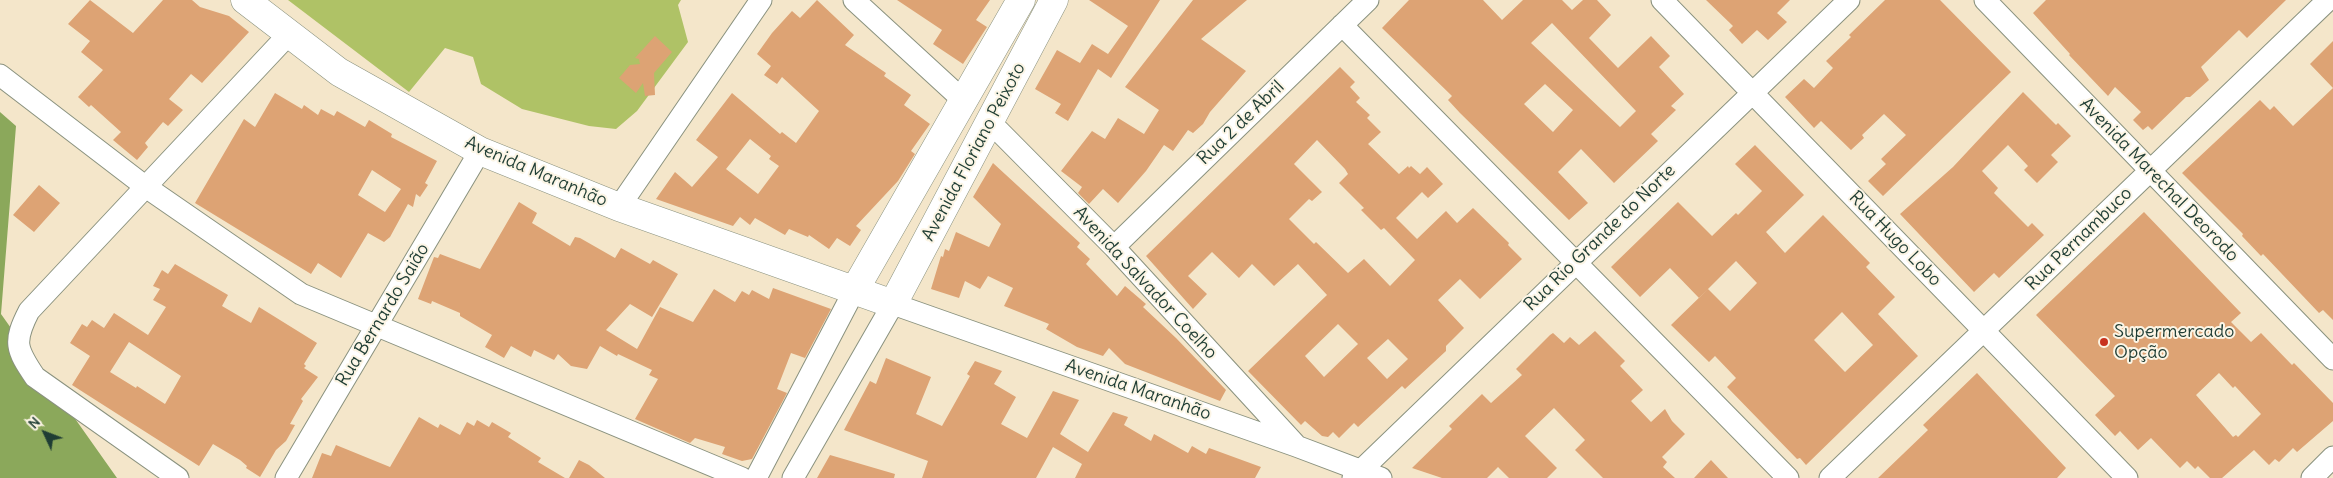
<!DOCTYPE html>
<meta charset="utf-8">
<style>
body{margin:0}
#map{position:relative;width:2333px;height:478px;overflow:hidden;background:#f4e6ca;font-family:Delius,sans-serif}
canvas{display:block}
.north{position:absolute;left:20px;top:408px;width:50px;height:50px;-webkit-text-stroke:4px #fcf5e5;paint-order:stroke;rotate:313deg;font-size:14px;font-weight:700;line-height:20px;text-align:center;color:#1f3d34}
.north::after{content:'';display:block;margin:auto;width:18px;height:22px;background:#1f3d34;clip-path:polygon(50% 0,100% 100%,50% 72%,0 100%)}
</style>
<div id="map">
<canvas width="2333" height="478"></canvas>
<div class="north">N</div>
</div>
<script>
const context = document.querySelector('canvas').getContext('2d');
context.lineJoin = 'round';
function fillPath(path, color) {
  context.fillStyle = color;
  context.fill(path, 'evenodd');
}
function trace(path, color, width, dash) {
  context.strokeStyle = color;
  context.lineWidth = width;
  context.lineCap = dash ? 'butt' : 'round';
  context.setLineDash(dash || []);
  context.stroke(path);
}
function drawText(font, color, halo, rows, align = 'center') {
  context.font = font + ' Delius,sans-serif';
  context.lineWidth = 4;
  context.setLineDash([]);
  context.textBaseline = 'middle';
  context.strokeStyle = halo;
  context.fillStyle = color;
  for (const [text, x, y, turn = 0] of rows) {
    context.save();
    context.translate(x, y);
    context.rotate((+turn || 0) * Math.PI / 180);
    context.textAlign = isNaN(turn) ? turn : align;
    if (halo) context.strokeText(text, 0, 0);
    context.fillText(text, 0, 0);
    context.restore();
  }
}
const green = new Path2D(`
 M288,0h393l-3,5 10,37 -51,69 -21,18 -27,-3 -67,-17 -41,-25 -8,-27 -28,-9 -36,44z`);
const forest = new Path2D(`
 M0,112l16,14 -15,188 116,164h-117z`);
const building = new Path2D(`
 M90,0l43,33 30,-33h29l8,7 29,9 20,16 -47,51 -11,-9 -22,25 14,11 -15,16 -5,-4 -18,21 3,4 -11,13 -24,-20 8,-8 -30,-27 -2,2 -11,-10 25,-27 -22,-18 9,-11 -22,-17z
 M817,0l37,35 -9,10 41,28 -2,3 27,19 -7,10 26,19 -19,27 4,3 -17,27 -42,45 5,4 -11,16 -13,-8 -8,11 -20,-14 -1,2 -19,-8 -4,6 -30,-17 -5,7 -10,-8 -7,9 -77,-27 19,-27 17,15 26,-30 -22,-17 36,-47 48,41 2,-2 14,11 23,-32 -37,-34 -5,7 -13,-9 7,-9 -14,-12 15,-21 20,-22 8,7zM750,139l21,17 -2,3 10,7 -21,28 -32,-25z
 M897,0h93l-14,20 11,7 -24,37 -30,-20 9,-14z
 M1089,0h71l-49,78 -13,-9 -30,52 -13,-8 6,-9 -26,-15 22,-39 23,13 12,-19 16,10 20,-28z
 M1193,0h54l-46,39 45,32 -36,41 -7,12 -10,9 -5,-3 -15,21 -9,-6 -18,26 -28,32 -15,-14 -14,15 -11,-11 4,-6 -21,-16 31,-40 13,8 13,-21 26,16 15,-24 -34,-23z
 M1409,0h74l19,20 21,-20h39l10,10 11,-10h14l14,15 -22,23 29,30 33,-32 19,20 -11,11 25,27 -13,12 5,4 -25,24 7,7 -44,42 -33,-34 -23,23 30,31 -19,17 -109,-107 -12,-13 4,-4 -70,-68zM1552,23l84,88 -16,16 -89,-84zM1545,84l28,26 -20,22 -29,-28z
 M1706,0h84l-13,13 10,9 -19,18 -11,-10 -15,14 -13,-14 4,-4z
 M1885,0h55l71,72 -128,124 -15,-15 18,-17 -5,-5 25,-24 -22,-21 -22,21 2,3 -13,12 -30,-29 -7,7 -29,-31 19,-18 10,9 19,-20 -7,-7 25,-24 -2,-2z
 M2046,0h240l-39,38 -8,-8 -38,37 8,13 -19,17h-4l-34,33 -4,-4 -5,4 -10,-10 8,-8 -26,-25 -7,9 -39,-41 1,-1 -37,-41z
 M655,36l17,16 -18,21 1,22 -10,1 -2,-13 -7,10 -17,-15 11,-13 10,-1 -1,-5 -4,-1z
 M2333,41v279l-10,-10 -4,3 -56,-59 -2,2 -19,-20 1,-2 -61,-61 78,-73 10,10 4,-4 19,20 40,-38 -23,-24z
 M1340,67l15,15 -5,5 10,11 -4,4 14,13 -3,3 14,14 -13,12 31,30 9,-8 1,2 2,-2 9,8 7,-7 16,17 -15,14 -6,-6 -26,26 21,21 29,-28 11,12 16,-15 36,35 -1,2 14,14 -42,40 -20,-20 -22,21 26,28 -18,18v5l-41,38 -3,-3 -44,41 -4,-4 -15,15 -6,-6 -5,5 -6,-1 -17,-15 -4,4 -53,-54 79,-76 -29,-31 -24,22 -22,-22 -13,14 -27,-26 -24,24 19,18 -14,15 -47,-53zM1317,140l28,29 3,5 -9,9 25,25 -3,2 20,20 3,-2 31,32 -25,26 -26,-27 -16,14 -32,-31 -2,2 -25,-25 20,-20 3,2 10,-9 -28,-28zM1338,324l20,20 -34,33 -19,-21zM1388,339l20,20 -21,20 -20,-21z
 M2023,92l33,33 2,-2 13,13 -20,19 7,7 -21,21 -13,-13 4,-4 -20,-21 -26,26 16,17 -4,5 34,34 4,-4 12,12 -45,43 -5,-5 -20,19 -74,-78 53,-47z
 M275,93l27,16 2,-4 14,10 3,-6 13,7 3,-5 28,16 4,-7 23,14 -1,3 46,24 -12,22 3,2 -8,12 -4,-3 -3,13 -5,-3 -18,33 -6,5 -16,-9 -27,45 -23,-15 -7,11 -116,-71 49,-84 11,8zM372,170l29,19 -16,23 -27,-17z
 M1755,145l49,50 -38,37 19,21 38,-38 47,48 -4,4 29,30 -17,17 40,42 -112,109 -6,-7 -3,1 -70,-72 9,-9 -21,-22 -6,6 -38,-37 37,-36 22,22 27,-28 -21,-22 -37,37 -29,-30 -30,29 -29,-30 67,-65 34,34 24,-23 2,2 24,-24 -27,-27zM1842,312l31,33 -28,27 -31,-32z
 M993,163l87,80 -3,4 13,12 -4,5 31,32 8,-10 21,18 -3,3 33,31 50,52 -6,11 -95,-37 -16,-16 -6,8 -26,-9 -31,-18 3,-5 -45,-18 9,-18 -25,-12 -8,13 -15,-8 -6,17 -28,-9 10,-33 2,1 2,-8 4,2 7,-19 33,15 12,-23 -28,-27z
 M39,185l21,18 -26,29 -21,-17z
 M519,202l18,11 -5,10 38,23 5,-9 5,1 35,20 6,-10 29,16 3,-4 25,14 -26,43 -22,-13 -24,26 31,19 23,-42 33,15 21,-33 21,13 7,-11 7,4 3,-5 17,9 4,-11 58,21 -26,49 -14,-5 -14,36 10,4 -35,66 -10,2 -20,-7 3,-7 -30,-9 -5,5 -55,-24 23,-40 -9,-4 3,-5 -34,-16 -1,2 -17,-10 -13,23 -16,-3 -13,-12 -4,6 -20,-10 -3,7 -20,-11 -7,12 -19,-11 7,-12 -32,-19v-3l-28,-12 -1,3 -13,-5 16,-42 4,1 2,-4 40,15z
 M2144,212l97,101 -10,9 20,20 10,-9 31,32 2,-2 39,40v18l-36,31 -4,-4 -14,14 -4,-3 -6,6 -15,-15 -32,28h-12l-12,-12 -3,3 -8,-8 -7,7 -29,-30 -13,12 -18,-19 -5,5 -20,-21 20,-19 -79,-81zM2219,373l14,15 2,-2 26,28 -23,23 -2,-2 -3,2 -37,-42z
 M175,264l53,31 -6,11 29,17 8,-16 58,36 -13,21 2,2 -2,2 14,9 -17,22 2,2 -13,23 5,1 -9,16 -10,9 -16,27 -14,-9 1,-2 -7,-6 -27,-16 -14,22 -127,-81 18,-29 -20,-13 12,-19 5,3 5,-7 12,8 10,-15 34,22 18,-28 -13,-7 7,-11 -7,-3 9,-16 6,4zM129,342l52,34 -16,28 -28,-18 -1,2 -26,-16z
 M1595,331l30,30 -5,5 23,24 -12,11 20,21 14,-13 7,12 13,13 -23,23 5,5 -4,5 12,11h-72l-28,-28 10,-10 -31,-32 -29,28 32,32 -10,10h-38l-11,-11 -11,11h-45l-30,-10 40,-39 -3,-3 33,-32 9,9 31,-28 -6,-6 34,-34 3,-2 11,10 6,-6 9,8z
 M886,358l45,19 -15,37 26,12 28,-50 -3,-2 8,-13 27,10 -8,13 22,13 -15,27 26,14 26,-47 26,9 -19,34 28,18 25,-40 15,5 -4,8 27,16 3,-7 34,19 4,-7 14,8 3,-6 52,19 -6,11h-180l7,-14 -29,-17 -17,31h-114l6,-17 -84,-31 26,-49 6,3z
 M1977,373l89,95 -9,10h-179l50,-48 -5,-5z
 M419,417l19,11 2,-4 20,11 7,-13 7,4 3,-6 12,7 3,-5 19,11 -3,4 33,21 -3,4 27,16h-253l10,-25 9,3 5,-11 54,22z
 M830,455l65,19 -1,4h-77z
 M579,460l10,5 16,13h-36z
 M1711,460l17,18h-34z`);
const street = new Path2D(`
 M854,0l110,101
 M1662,0l465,478
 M1985,0l348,359
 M1342,25l446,453
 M0,75l146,112 155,107 441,184
 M991,123l123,124 181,197
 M619,207l142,-207
 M1114,247l254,-247
 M178,478l-143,-101c-19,-28 -22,-35 -6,-66l260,-277
 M286,478l194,-327
 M756,478l98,-187
 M793,478l100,-174 403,142 85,32
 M1353,478l496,-478
 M1830,478l498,-478
 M2312,478l21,-21`);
const secondary = new Path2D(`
 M245,0l94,72 141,79 139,56 274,97 161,-304
 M854,291l167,-291`);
const markers = [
 [2104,342,5,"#c8321e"]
];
const streetNames = [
 ["Rua 2 de Abril",1241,123,-44],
 ["Avenida Floriano Peixoto",974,152,-62],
 ["Avenida Maranhão",536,172,23],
 ["Avenida Marechal Deorodo",2159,180,46],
 ["Rua Rio Grande do Norte",1600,238,-44],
 ["Rua Hugo Lobo",1895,239,46],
 ["Rua Pernambuco",2079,239,-44],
 ["Avenida Salvador Coelho",1145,283,47],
 ["Rua Bernardo Saião",383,315,-59],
 ["Avenida Maranhão",1138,390,19]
];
const poiNames = [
 ["Supermercado",2114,332],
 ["Opção",2114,353]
];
fillPath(green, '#afc266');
fillPath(forest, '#8ba85b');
fillPath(building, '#dda374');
trace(street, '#8a927f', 23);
trace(secondary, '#8a927f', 29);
trace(street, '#fff', 21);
trace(secondary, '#fff', 28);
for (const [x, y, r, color] of markers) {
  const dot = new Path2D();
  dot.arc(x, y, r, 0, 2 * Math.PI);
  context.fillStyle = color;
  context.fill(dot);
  trace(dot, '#fcf5e5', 2);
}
drawText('18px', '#1f3d34', '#fcf5e5', streetNames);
drawText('18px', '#1f3d34', '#fcf5e5', poiNames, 'left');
</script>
